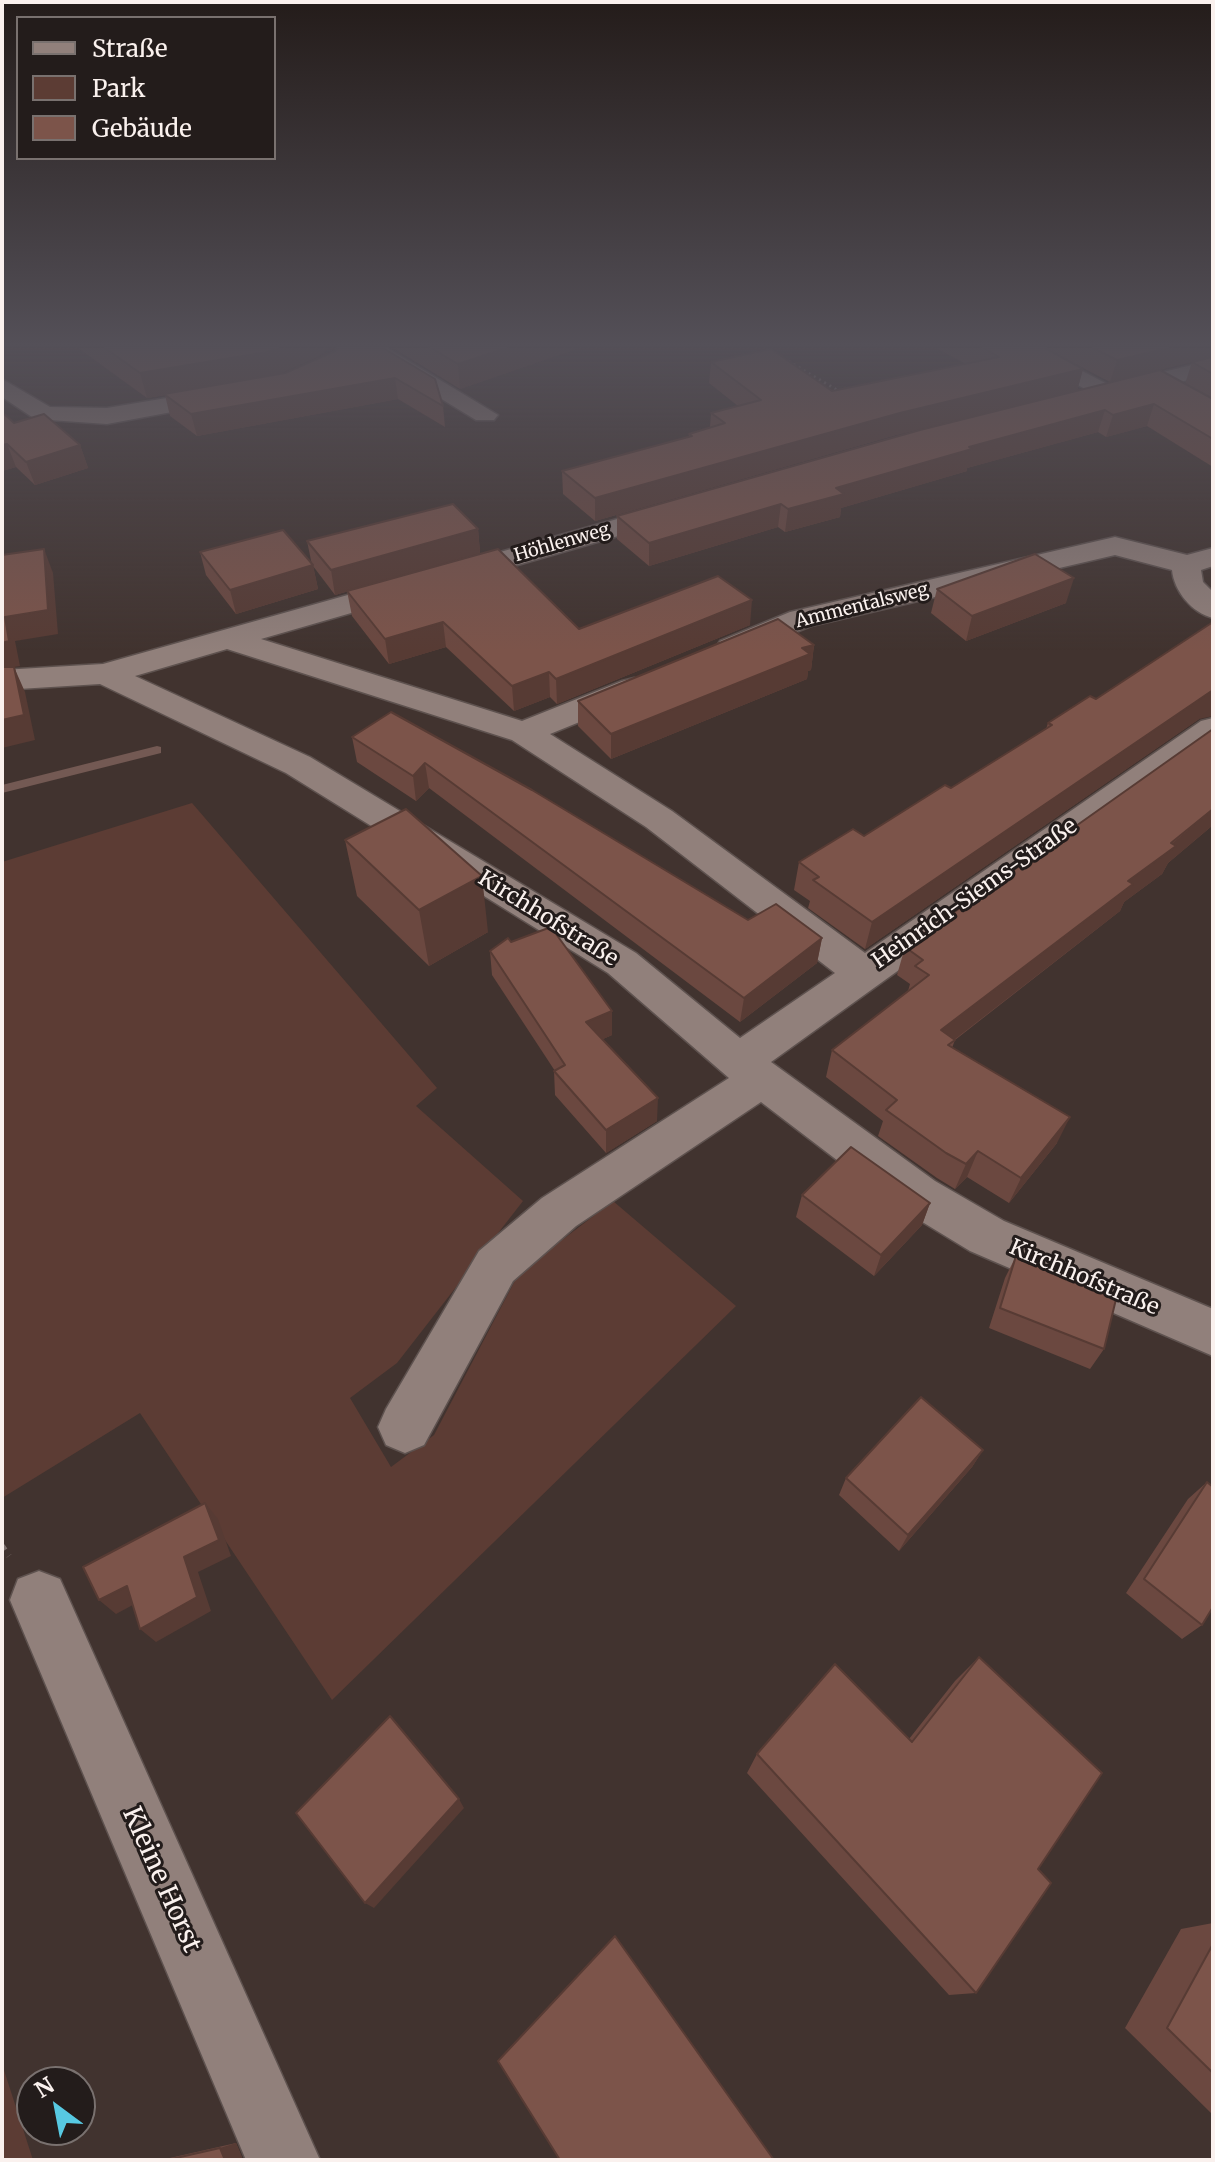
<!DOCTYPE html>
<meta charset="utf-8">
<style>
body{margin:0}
#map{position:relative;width:1215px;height:2162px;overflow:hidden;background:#41332f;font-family:Merriweather,serif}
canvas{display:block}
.frame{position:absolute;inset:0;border:4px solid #faf1ee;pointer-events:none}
.legend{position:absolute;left:16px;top:16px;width:260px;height:144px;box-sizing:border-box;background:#231c1b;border:2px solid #79716f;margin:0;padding:10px 14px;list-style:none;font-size:24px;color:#faf1ee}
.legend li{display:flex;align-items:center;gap:16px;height:40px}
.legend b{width:40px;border:2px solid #79716f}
.north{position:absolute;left:16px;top:2066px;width:80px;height:80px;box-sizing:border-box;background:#231c1b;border:2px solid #79716f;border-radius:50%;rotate:328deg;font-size:22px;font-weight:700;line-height:32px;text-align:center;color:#faf1ee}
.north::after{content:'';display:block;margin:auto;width:28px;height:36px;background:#57c9e2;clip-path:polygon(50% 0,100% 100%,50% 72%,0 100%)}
</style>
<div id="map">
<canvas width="1215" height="2162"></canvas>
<div class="frame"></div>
<ul class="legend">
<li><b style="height:10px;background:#91807b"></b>Straße</li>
<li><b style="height:22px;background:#5c3c34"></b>Park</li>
<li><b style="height:22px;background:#7c544a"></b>Gebäude</li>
</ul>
<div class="north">N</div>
</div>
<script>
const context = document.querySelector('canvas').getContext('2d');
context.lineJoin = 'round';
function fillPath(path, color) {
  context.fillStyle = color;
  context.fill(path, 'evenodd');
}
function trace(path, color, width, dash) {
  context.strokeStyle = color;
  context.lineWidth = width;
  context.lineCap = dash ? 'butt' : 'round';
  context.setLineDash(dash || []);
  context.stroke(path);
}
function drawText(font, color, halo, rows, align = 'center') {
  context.font = font + ' Merriweather,serif';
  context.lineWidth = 6;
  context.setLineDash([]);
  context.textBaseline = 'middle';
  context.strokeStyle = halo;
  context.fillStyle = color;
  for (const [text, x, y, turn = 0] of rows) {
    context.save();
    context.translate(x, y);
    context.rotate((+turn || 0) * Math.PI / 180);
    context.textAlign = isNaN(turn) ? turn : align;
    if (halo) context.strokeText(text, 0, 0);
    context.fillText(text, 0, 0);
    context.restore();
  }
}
const green = new Path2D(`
 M192,803l245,285 -21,18 107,95 -126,162 -47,35 41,69 43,-32 85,-162 94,-72 123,105 -404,394 -192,-287 -138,85v-636z
 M2,2064l31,96h-31z`);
const stream = new Path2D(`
 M157,746l4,1v6l-159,40v-8z`);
const pathFar1 = new Path2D(`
 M788,361l54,32`);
const path = new Path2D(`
 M2,1546l7,10`);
const minor = new Path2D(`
 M358,348h29l111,67 -4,5h-18z
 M1008,348h30l71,37 104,-25v14l-107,26z
 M2,379l48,28 57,1 119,-20 12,7 -12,7 -119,22 -72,-5 -33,-22z
 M674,503l10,2 4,6 -4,6 -423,122 261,82 100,-40 12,-3 12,3 4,7 -4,7 -96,39 122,77 193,142 336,-232 12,-3v26l-442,318 164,119 69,40 209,88v47l-243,-105 -69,-42 -140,-107 -185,124 -63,55 -89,164 -19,8 -19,-8 -8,-18 8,-18 93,-158 63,-53 187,-120 -121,-105 -322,-200 -186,-89 -98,6v-20l101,-6zM227,649l285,91 134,87 189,146 -95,65 -104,-85 -326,-196 -175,-81z
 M1115,537l72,18 26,-7v18l-12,4 2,12 10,10v26c-21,-5 -39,-27 -41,-48l-57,-15 -304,71 -80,32 -11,-3 -5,-7 5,-7 70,-29z
 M39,1571l21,8 260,581h-74l-236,-560 8,-21z`);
const wall = new Path2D(`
 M78,348h250l-9,8 -40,18 104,-26 60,58 2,21 -47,-28 -201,37 -27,-20 -5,-21 -18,3z
 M393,348h186l-119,41z
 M936,348h277v119l-66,-41 -41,11 -8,-5 -131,36v3l-126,37 -1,9 -55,15 -7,-5 -129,39 -32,-27v-23l568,-132 7,-22 20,-5 -102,25 -56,-29 29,16 -6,22 -181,44 -301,86 -32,-27 -1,-23 127,-34v-3l21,-7 1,-14 27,-7 -29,-23 2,-21 121,29 134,-27z
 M2,412l12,11 66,22 8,23 -53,17 -19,-18 -14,4z
 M478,529l2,24 -145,42 -22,-29 5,23 -82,25 -30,-39 -6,-23 112,13 -5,-24z
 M937,589l129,14 -100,38 -35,-28z
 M347,591l232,38 171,-4 -193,79 -7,-7 -36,14 -68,-64 -57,17 -37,-48z
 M814,645l-3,25 -3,1 -1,8 -196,80 -33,-33v-25z
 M1096,699l103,20 -334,230 -57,-41 2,-7 -16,-11 5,-28 65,-26 87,-48 95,-59 2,-6z
 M391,712l357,208 74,18 -5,25 -77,59 -311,-234 -13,13 -59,-39 -5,-25z
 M1213,729v96l-45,38 -6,11 -38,28 -4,9 -165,129 -3,8 105,95 -48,60 -42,-26 -12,12 -18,-11 -59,-42 5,-15 -57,-44 6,-27 76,-59 2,-7 -13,-9 8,-28z
 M345,840l143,92 -59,34 -72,-70z
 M490,951l122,84 -9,4 54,82 -51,32 -51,-58 -1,-24h1l-63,-96z
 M802,1195l128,8 -8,22 -48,51 -78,-59z
 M1016,1256l88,93 -14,20 -101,-41 16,-50z
 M983,1450l-11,17 -73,84 -60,-56 7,-17z
 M1207,1482l-5,143 -20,14 -56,-46 62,-94z
 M979,1657l59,212 -62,124 -27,2 -202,-222 10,-19 152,-15 46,-58z
 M1213,1923v192l-88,-87 56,-99z
 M236,2143l7,17h-82z`);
const shadedWall = new Path2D(`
 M278,348h50l-9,8 -47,21 -125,21 -7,-25z
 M506,348h73l-119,41 -2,-25z
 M1168,348h45v7l-1,2 -102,25 7,-22z
 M1083,369l-6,22 -181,44 -301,86v-23l305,-85z
 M395,378l3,21 -201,37 -6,-22z
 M1154,404l-7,22 -41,11 7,-22z
 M1105,410l-7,22 -131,36v3l-126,37 -1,9 -55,15 3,-23 48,-21 133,-41z
 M7,444l9,23 -14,4v-26z
 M80,445l8,23 -53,17 -9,-23z
 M781,504l-3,23 -129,39v-23z
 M478,529l2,24 -145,42 -4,-25z
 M44,549l9,24 5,61 -43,7 5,25 -6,1 11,25 10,48 -33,8v-105l3,-26z
 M313,565l5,24 -82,25 -6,-24z
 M1074,578l-8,25 -100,38 6,-25z
 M752,600l-2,25 -193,79 -1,-25z
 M443,622l3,25 -57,17 -4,-25z
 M814,645l-3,25 -3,1 -1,8 -196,80v-25l191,-86z
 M549,672l1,25 -36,14 -2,-25z
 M1213,690v26l-14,3 -334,230 7,-27z
 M425,763l4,25 -13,13 -3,-25z
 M1213,809v16l-45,38 -6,11 -38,28 -4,9 -188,146 9,-27 187,-149z
 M482,876l6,56 -59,34 -10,-56z
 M822,938l-5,25 -77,59 4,-24z
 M612,1011v24l-25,11 -1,-24z
 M658,1098l-1,23 -51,32v-23z
 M1070,1117l-13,26 -48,60 12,-25z
 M978,1151l-11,26 -12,12 11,-25z
 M930,1203l-8,22 -48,51 7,-21z
 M983,1450l-11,17 -73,84 9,-16z
 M205,1503l13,16 13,37 -33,16 13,39 -55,31 -16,-13z
 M127,1586l15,14 -26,14 -17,-14z
 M459,1799l5,9 -90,100 -9,-5z
 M236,2143l7,17h-18l-5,-12z`);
const building = new Path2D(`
 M105,348h173l-11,4 -127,21z
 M338,348h45l52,31 8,27 -48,-28 -204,36 -27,-20 121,-21 50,-22z
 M431,348h75l-48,16z
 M983,348h62l38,21 -183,44 -305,85 -33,-27 130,-35 -3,-2 36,-11 -14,-10 50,-13 -50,-38 60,-13 61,42 167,-34z
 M1093,348h75l-51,12z
 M1213,357v17l-21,-12z
 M1160,370l53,29v40l-59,-35 -41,11 -8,-5 -136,37 3,2 -136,39 8,6 -56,15 -7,-5 -132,39 -32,-27 303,-86z
 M2,412l12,11 30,-9 36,31 -54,17 -19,-18 -5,1z
 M453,504l25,25 -147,41 -24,-29z
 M283,530l30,35 -83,25 -30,-38z
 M44,549l4,61 -43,7 4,24 -7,2v-88z
 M498,549l81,80 139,-53 34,24 -196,79 -7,-7 -37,14 -69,-64 -58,17 -38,-48z
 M1035,554l39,24 -102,38 -35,-27z
 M778,619l36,26 -12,3 8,6 -199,80 -33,-33z
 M1213,622v68l-341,232 -59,-42 6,-3 -20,-15 54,-33 11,7 81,-51 6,3 101,-63 -4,-2 42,-27 6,3z
 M2,667h12l10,48 -22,5z
 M391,712l141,78 216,130 28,-16 46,34 -78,60 -319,-235 -12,13 -61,-39z
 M1213,729v80l-42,34 5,3 -48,35 5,3 -192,146 14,10 -7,5 122,72 -49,61 -43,-27 -12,13 -20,-11 -60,-43 11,-10 -65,-50 97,-75 -14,-9 8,-6 -18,-13z
 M406,809l76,67 -63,34 -74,-70z
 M551,927l61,84 -26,11 72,76 -52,32 -52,-59 11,-6 -75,-114 18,-13 3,4z
 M851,1147l79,56 -49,52 -79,-60z
 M1016,1256l101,39 -13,54 -104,-41z
 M921,1397l62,53 -75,85 -62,-57z
 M1207,1482l6,5v120l-11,18 -58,-46z
 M205,1503l14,37 -35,17 13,40 -57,32 -13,-43 -28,14 -16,-33z
 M979,1657l123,116 -64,96 13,14 -75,110 -219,-239 78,-90 77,78z
 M390,1716l69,83 -94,104 -69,-90z
 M615,1936l159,224h-214l-62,-99z
 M1213,1944v129l-46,-45z
 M220,2148l5,12h-58z`);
const farStreetnames = [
 ["Höhlenweg",562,543,-16],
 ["Ammentalsweg",862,606,-14]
];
const streetNames = [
 ["Heinrich-Siems-Straße",975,894,-35],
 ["Kirchhofstraße",548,919,32],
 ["Kirchhofstraße",1084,1278,23]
];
const nearStreetnames = [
 ["Kleine Horst",161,1880,66]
];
fillPath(green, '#5c3c34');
fillPath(stream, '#735953');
trace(minor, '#5e524f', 3);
trace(pathFar1, '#7e716e', 3, [2, 4]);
trace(path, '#7e716e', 6, [5, 7]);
fillPath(minor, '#91807b');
fillPath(wall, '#6b4840');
fillPath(shadedWall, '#573b34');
fillPath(building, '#7c544a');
trace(building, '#573b34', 2);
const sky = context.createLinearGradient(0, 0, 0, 651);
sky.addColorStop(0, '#241c1a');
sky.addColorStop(0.53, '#545058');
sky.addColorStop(1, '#54505800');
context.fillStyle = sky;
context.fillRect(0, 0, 1215, 651);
drawText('18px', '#faf1ee', '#231c1b', farStreetnames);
drawText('22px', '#faf1ee', '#231c1b', streetNames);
drawText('26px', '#faf1ee', '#231c1b', nearStreetnames);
</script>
